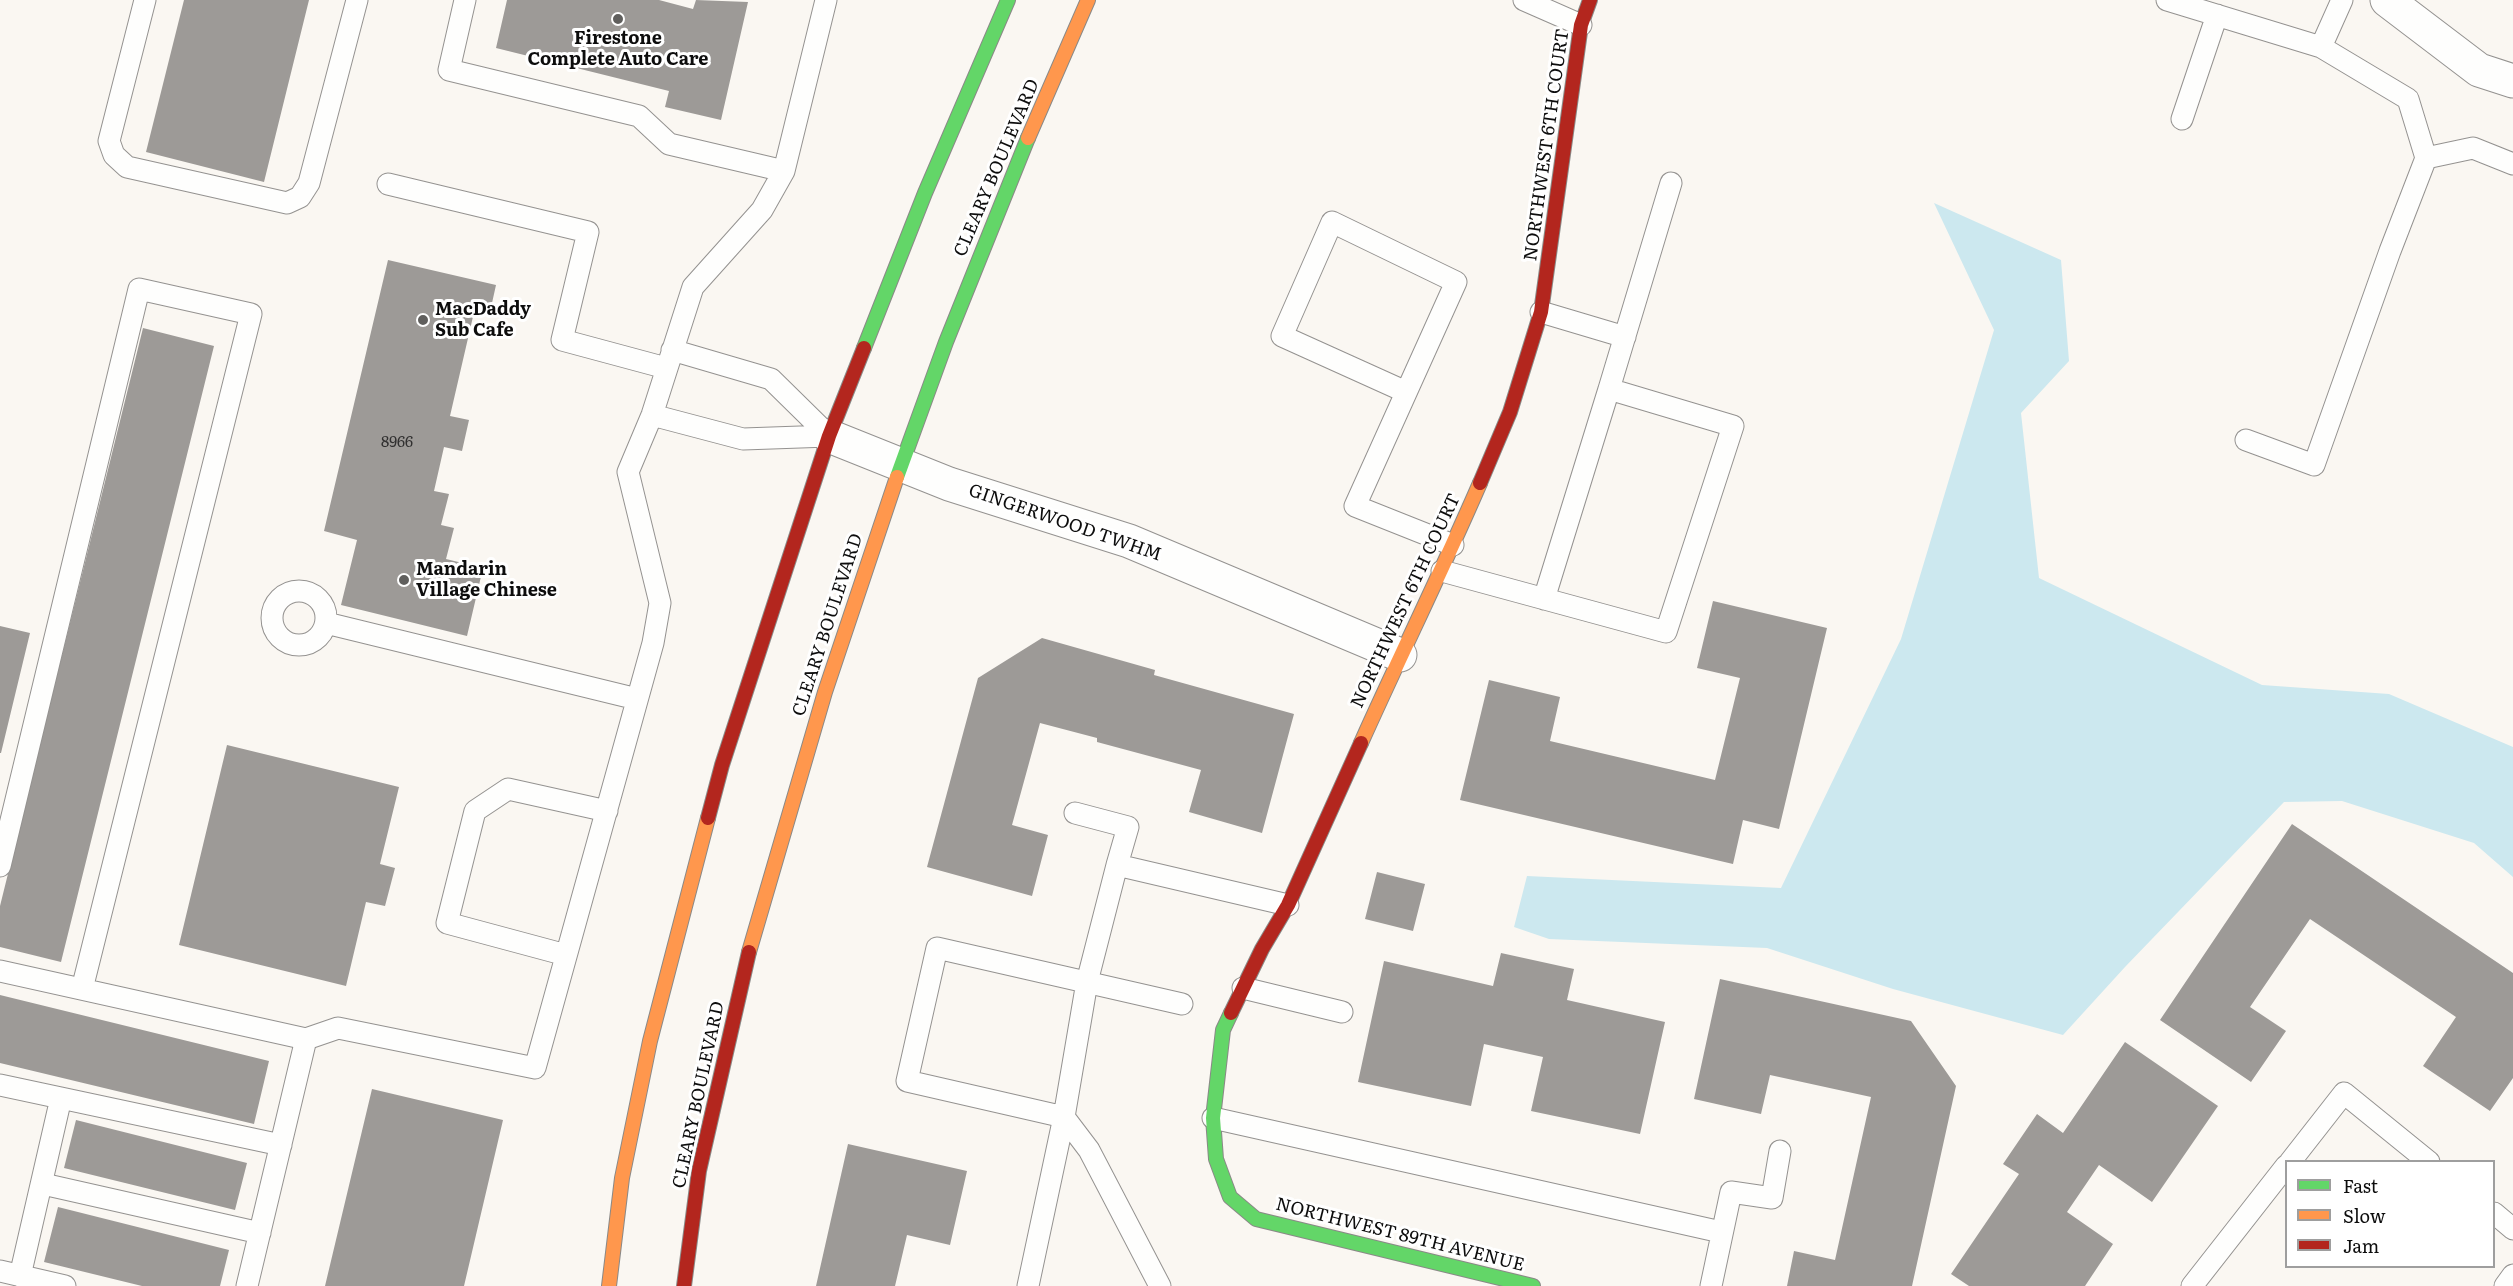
<!DOCTYPE html>
<style>
body{margin:0}
#map{position:relative;width:2513px;height:1286px;overflow:hidden;background:#faf7f2;font-family:Literata,serif}
canvas{display:block}
.legend{position:absolute;left:2285px;top:1160px;width:210px;height:108px;box-sizing:border-box;background:#fff;border:2px solid #9e9e9e;margin:0;padding:8px 10px;list-style:none;font-size:18px;color:#0d0d0d}
.legend li{display:flex;align-items:center;gap:12px;height:30px}
.legend b{width:30px;border:2px solid #9e9e9e}
</style>
<div id="map">
<canvas width="2513" height="1286"></canvas>
<ul class="legend">
<li><b style="height:8px;background:#63d668"></b>Fast</li>
<li><b style="height:8px;background:#ff974d"></b>Slow</li>
<li><b style="height:8px;background:#b3261e"></b>Jam</li>
</ul>
</div>
<script>
const context = document.querySelector('canvas').getContext('2d');
context.lineJoin = 'round';
function fillPath(path, color) {
  context.fillStyle = color;
  context.fill(path, 'evenodd');
}
function trace(path, color, width, dash) {
  context.strokeStyle = color;
  context.lineWidth = width;
  context.lineCap = dash ? 'butt' : 'round';
  context.setLineDash(dash || []);
  context.stroke(path);
}
function drawText(font, color, halo, rows, align = 'center') {
  context.font = font + ' Literata,serif';
  context.lineWidth = 6;
  context.setLineDash([]);
  context.textBaseline = 'middle';
  context.strokeStyle = halo;
  context.fillStyle = color;
  for (const [text, x, y, turn = 0] of rows) {
    context.save();
    context.translate(x, y);
    context.rotate((+turn || 0) * Math.PI / 180);
    context.textAlign = isNaN(turn) ? turn : align;
    if (halo) context.strokeText(text, 0, 0);
    context.fillText(text, 0, 0);
    context.restore();
  }
}
const water = new Path2D(`
 M1934,203l127,57 8,101 -48,52 18,165 223,107 127,9 124,53v130l-39,-34 -132,-42 -58,1 -159,165 -62,68 -170,-46 -126,-41 -218,-9 -35,-12 13,-51 254,12 120,-249 93,-309z`);
const building = new Path2D(`
 M184,0h125l-45,182 -118,-30z
 M507,0h152l34,9 3,-9 52,2 -27,118 -56,-13 4,-16 -173,-43z
 M388,260l108,25 -6,27 -15,-4 -25,108 19,4 -7,31 -18,-4 -10,44 15,3 -8,31 13,3 -8,31 37,9 -16,68 -126,-31 16,-65 -33,-9z
 M143,328l71,18 -153,616 -61,-15v-41z
 M1713,601l114,27 -48,201 -36,-9 -10,44 -273,-64 29,-120 71,17 -10,44 165,39 25,-102 -43,-10z
 M0,626l30,7 -29,120h-1z
 M1042,638l113,32 -1,5 140,39 -32,119 -73,-21 12,-42 -104,-28v-4l-57,-15 -28,102 36,10 -16,61 -105,-29 51,-189z
 M227,745l172,42 -19,77 15,4 -10,38 -19,-4 -20,84 -167,-41z
 M2292,824l221,149v105l-23,33 -67,-45 33,-49 -146,-98 -60,88 36,24 -35,51 -91,-62z
 M1377,872l48,12 -12,47 -48,-12z
 M1501,953l73,16 -7,31 98,22 -25,112 -109,-23 12,-54 -59,-13 -13,62 -113,-24 26,-121 109,25z
 M1720,979l191,42 45,65 -44,200h-125l7,-35 41,9 36,-163 -101,-22 -9,39 -67,-15z
 M0,995l269,66 -15,63 -254,-61z
 M2125,1042l93,64 -66,96 -53,-37 -32,47 46,32 -28,42h-116l-18,-12 68,-100 -16,-10 34,-50 26,19z
 M372,1089l131,31 -39,166h-139z
 M76,1120l171,43 -12,47 -171,-42z
 M848,1144l119,27 -17,74 -43,-10 -12,51h-79z
 M58,1207l171,43 -9,36h-78l-98,-24z`);
const lane = new Path2D(`
 M145,0l-36,141 5,14 13,12 160,36 13,-6 9,-14 48,-183
 M465,0l-16,70 190,46 30,28 115,27
 M1524,0l57,25
 M2167,0l154,47 87,52 18,59 -36,93 -76,214 -68,-25
 M2321,47l21,-47
 M2182,119l35,-104
 M2426,158l47,-10 40,16
 M388,184l200,48 -26,108 104,28
 M1541,312l84,25
 M672,350l99,29 58,57
 M1406,392l-124,-56 50,-114 124,60 -101,224 98,39
 M652,415l91,24 86,-3
 M1442,571l224,61 67,-206 -124,-37 62,-206
 M272 618a27 27 0 1 1 54 0a27 27 0 1 1-54 0Z
 M1544,599l65,-210
 M326,623l311,76
 M1075,813l53,14 -11,38
 M0,866l139,-577 112,25 -169,675
 M566,955l-119,-32 28,-112 33,-22 99,22
 M0,971l306,68 32,-11 197,40 118,-425 7,-40 -32,-131 24,-57 41,-128 69,-77 22,-39 42,-171
 M1243,988l99,24
 M0,1085l281,60
 M1213,1118l508,114
 M2290,1162l54,-69 85,69
 M43,1184l217,49
 M2494,1213l19,16
 M0,1271l65,15
 M20,1276l41,-178
 M247,1286l59,-247
 M1028,1286l36,-169 23,-135 30,-117 171,40
 M1160,1286l-71,-136 -25,-33 -157,-36 30,-133 245,56
 M1711,1286l20,-94 41,6 8,-47
 M2192,1286l94,-120
 M2505,1286l8,-11`);
const street = new Path2D(`
 M2387,0l92,70 34,11
 M829,436l120,48 180,57 271,114`);
const fast = new Path2D(`
 M864,348l61,-155 83,-193
 M897,477l49,-135 82,-204
 M1231,1013l-8,17 -10,88 3,41 14,38 26,22 277,67`);
const slow = new Path2D(`
 M1028,138l60,-138
 M1361,743c39,-87 81,-172 119,-260
 M749,952l76,-260 72,-215
 M609,1286l13,-108 28,-137 58,-223`);
const jam = new Path2D(`
 M1480,483l30,-71 31,-100 40,-287 9,-25
 M708,818l14,-53 107,-329 35,-88
 M1231,1013l31,-64 26,-44 73,-162
 M684,1286l15,-115 50,-219`);
const markers = [
 [618,19,6,"#605f5d"],
 [423,320,6,"#605f5d"],
 [404,580,6,"#605f5d"]
];
const numberNames = [
 ["8966",397,443]
];
const poiNames = [
 ["Firestone",618,39,"center"],
 ["Complete Auto Care",618,60,"center"],
 ["MacDaddy",435,310],
 ["Sub Cafe",435,331],
 ["Mandarin",416,570],
 ["Village Chinese",416,591]
];
const streetNames = [
 ["NORTHWEST 6TH COURT",1547,145,-82],
 ["CLEARY BOULEVARD",997,168,-67],
 ["GINGERWOOD TWHM",1065,523,19],
 ["NORTHWEST 6TH COURT",1406,601,-65],
 ["CLEARY BOULEVARD",828,625,-72],
 ["CLEARY BOULEVARD",699,1095,-78],
 ["NORTHWEST 89TH AVENUE",1400,1235,14]
];
fillPath(water, '#cce8ef');
fillPath(building, '#9d9a97');
trace(lane, '#949290', 23);
trace(street, '#949290', 35);
trace(fast, '#8a8987', 16);
trace(slow, '#8a8987', 16);
trace(jam, '#8a8987', 16);
trace(lane, '#fefefd', 21);
trace(street, '#fefefd', 33);
trace(fast, '#63d668', 14);
trace(slow, '#ff974d', 14);
trace(jam, '#b3261e', 14);
for (const [x, y, r, color] of markers) {
  const dot = new Path2D();
  dot.arc(x, y, r, 0, 2 * Math.PI);
  context.fillStyle = color;
  context.fill(dot);
  trace(dot, '#fff', 2);
}
drawText('15px', '#313030', null, numberNames);
drawText('bold 18px', '#0d0d0d', '#fff', poiNames, 'left');
drawText('18px', '#0d0d0d', '#fff', streetNames);
</script>
